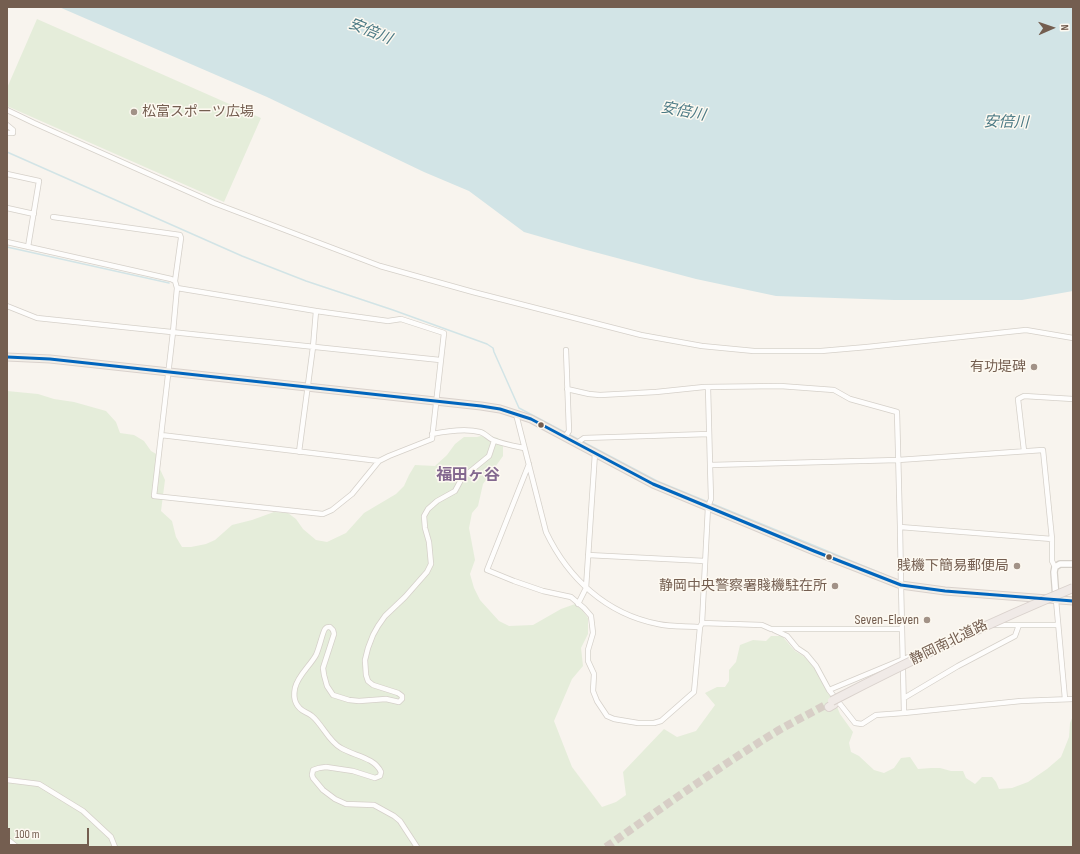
<!DOCTYPE html>
<meta charset="utf-8">
<style>
body{margin:0}
#map{position:relative;width:1080px;height:854px;overflow:hidden;background:#f8f4ee;font-family:"Sofia Sans Condensed",sans-serif}
canvas{display:block}
.frame{position:absolute;inset:0;border:8px solid #745e50;pointer-events:none}
.north{position:absolute;left:1032px;top:8px;width:40px;height:40px;-webkit-text-stroke:3px #fdf9f1;paint-order:stroke;rotate:88deg;font-size:11px;font-weight:700;line-height:16px;text-align:center;color:#745e50}
.north::after{content:'';display:block;margin:auto;width:14px;height:18px;background:#745e50;clip-path:polygon(50% 0,100% 100%,50% 72%,0 100%)}
.scale{position:absolute;left:8px;top:828px;width:81px;height:18px;box-sizing:border-box;border:2px solid #745e50;border-top:0;padding-left:5px;font-size:12px;line-height:14px;white-space:nowrap;color:#745e50;-webkit-text-stroke:3px #fdf9f1;paint-order:stroke}
</style>
<div id="map">
<canvas width="1080" height="854"></canvas>
<div class="frame"></div>
<div class="north">N</div>
<div class="scale">100 m</div>
</div>
<script>
const context = document.querySelector('canvas').getContext('2d');
context.lineJoin = 'round';
function fillPath(path, color) {
  context.fillStyle = color;
  context.fill(path, 'evenodd');
}
function trace(path, color, width, dash) {
  context.strokeStyle = color;
  context.lineWidth = width;
  context.lineCap = dash ? 'butt' : 'round';
  context.setLineDash(dash || []);
  context.stroke(path);
}
function drawText(font, color, halo, rows, align = 'center') {
  context.font = font + ' "Sofia Sans Condensed","Noto Sans JP",sans-serif';
  context.lineWidth = 3;
  context.setLineDash([]);
  context.textBaseline = 'middle';
  context.strokeStyle = halo;
  context.fillStyle = color;
  for (const [text, x, y, turn = 0] of rows) {
    context.save();
    context.translate(x, y);
    context.rotate((+turn || 0) * Math.PI / 180);
    context.textAlign = isNaN(turn) ? turn : align;
    if (halo) context.strokeText(text, 0, 0);
    context.fillText(text, 0, 0);
    context.restore();
  }
}
const green = new Path2D(`
 M37,19l224,99 -37,84 -217,-96v-18z
 M7,391l31,3 16,5 20,3 32,9 10,11 4,11 14,2 10,6 7,10 7,4 1,12 6,13 -4,31 11,10 4,16 6,10h9l15,-3 9,-4 17,-15 20,-5 22,-8 14,1 8,6 7,10 13,11 11,2 19,-9 18,-20 32,-19 8,-8 5,-11 6,-10 20,1 12,-11 8,-11 9,-7h13l7,-2 14,3 5,7v11l-20,28 -5,22 -6,7 -3,15 6,32 -5,14 4,14 6,12 19,21 10,5 24,-1 28,-16 14,-5 7,6 6,8v16l-7,14 2,18 -11,13 -18,42 18,46 30,40 14,-5 10,-7 -3,-23 41,-43 13,8 19,-6 19,-26 -10,-12 12,-6h8l4,-6v-11l7,-8 4,-17 13,-5 13,1 5,-5h11l13,15 10,6 9,11 12,19 3,6 4,4 7,17 13,18 -4,11 2,9 8,4 15,14 10,3 10,-5 7,-10 9,-1 8,12 13,-1h9l11,3h12l3,7 9,6 7,-7h10l4,5 3,7 13,-1 16,-6 19,-13 14,-12 8,-20 1,-14 3,-7v131h-1066z`);
const water = new Path2D(`
 M59,7h1014v284l-51,9h-128l-118,-4 -80,-17 -113,-30 -59,-17 -55,-41 -45,-19 -157,-75z`);
const stream = new Path2D(`
 M7,152l235,104 64,25 87,29 94,34 6,4 1,4 25,56 138,73 226,93
 M7,247l162,36`);
const motorwayTunnel = new Path2D(`
 M606,847c57,-40 114,-81 173,-117 16,-9 32,-17 48,-26`);
const minor = new Path2D(`
 M7,110l27,13 180,80 166,63 93,26 168,43 61,11 52,5h67l46,-4 159,-17 47,8
 M7,125l6,5v3h-6
 M7,174l32,7 -11,66
 M7,208l27,6
 M53,217l127,18 1,3 -6,43
 M7,242l164,37 4,2 2,7
 M177,288l139,23 72,10 13,-2 43,14 -12,106 -43,17 -10,5 -27,33 -20,16 -9,4 -169,-18 19,-164z
 M7,306l30,12 403,42
 M708,387l2,78
 M567,389l22,5 11,1 56,-3 48,-5 76,-1 54,4 16,9 47,13 3,115 1,58 3,128 117,-12 52,-2
 M516,414l30,118c22,46 60,82 112,92 13,3 28,2 42,3
 M432,434c15,-3 33,-6 48,-2 5,1 8,6 13,8 10,4 21,6 31,8
 M161,435l218,26
 M565,437l4,-6 -3,-81
 M577,443l7,-5 125,-4
 M1024,451l-6,-52 6,-3 49,3
 M299,452l14,-105 3,-36
 M529,464l-42,106 27,11 29,10 28,6 13,11 7,8 2,17 -5,17v11l6,13 -1,17 4,10 10,15 7,3 24,4h16l7,-2 33,-29 6,-65 2,-4 6,-116 3,-8 -1,-34 188,-5 145,-10 9,89v22l3,6
 M900,527l152,12
 M588,555l117,6
 M1056,600l9,99
 M578,604l8,-16 9,-135
 M702,623l60,2 9,4h131
 M994,625h25
 M774,630l13,6 10,12 9,6 10,12 13,24 26,33 7,1 14,-9 28,-2
 M829,690l89,-37
 M904,698l54,-32 57,-30 4,-11h39
 M7,780l32,4 44,27 28,26 4,10
 M7,839l10,8
 M417,847l-17,-26 -6,-5 -20,-11 -28,-1 -11,-5 -12,-9 -10,-12 -1,-3 1,-5 6,-2 7,-1 27,4 22,7 5,-2 1,-4c-7,-15 -27,-16 -40,-24 -12,-6 -19,-24 -29,-32 -6,-5 -12,-4 -16,-13 -2,-4 -2,-10 -1,-15 3,-13 15,-22 21,-33 3,-6 7,-24 9,-26 2,-2 2,-2 5,-2l3,3 1,4 -11,34 1,7 3,11 6,9 16,5 10,1 27,-2 13,3 3,-3v-3l-4,-3 -25,-8 -5,-4 -2,-6 -1,-15 3,-12 5,-13 5,-9 7,-10 20,-19 22,-25 4,-8 -2,-22 -4,-14 -1,-12 4,-7 9,-8 18,-10 7,-13 27,-22 5,-15`);
const tertiary = new Path2D(`
 M1056,598l-2,-26 1,-5 5,-3h13`);
const primary = new Path2D(`
 M7,357l43,2 431,47 19,3 31,10 122,65 161,67 87,34 44,6 128,10`);
const motorway = new Path2D(`
 M829,707l5,-3`);
const motorwayBridge = new Path2D(`
 M832,701c79,-41 159,-79 241,-113`);
const bus1 = new Path2D(`
 M7,357l43,2 431,47 19,3 31,10 122,65 161,67 87,34 44,6 128,10`);
const markers = [
 [134,112,4,"#a29287"],
 [1034,367,4,"#a29287"],
 [541,425,3.5,"#745e50"],
 [829,557,3.5,"#745e50"],
 [1017,566,4,"#a29287"],
 [835,586,4,"#a29287"],
 [927,620,4,"#a29287"]
];
const poiNames = [
 ["松富スポーツ広場",142,112,"left"],
 ["有功堤碑",1026,367],
 ["賎機下簡易郵便局",1009,566],
 ["静岡中央警察署賤機駐在所",827,586],
 ["Seven-Eleven",919,620]
];
const streetNames = [
 ["静岡南北道路",949,643,-26]
];
const waterNames = [
 ["安倍川",370,32,22],
 ["安倍川",683,112,11],
 ["安倍川",1006,123,1]
];
const quarterNames = [
 ["福田ヶ谷",468,476]
];
fillPath(green, '#e5edda');
fillPath(water, '#d2e4e6');
trace(stream, '#d2e4e6', 1.5);
trace(motorwayTunnel, '#d7cec6', 8, [8, 4]);
trace(minor, '#d5d0c9', 6);
trace(tertiary, '#d5d0c9', 8);
trace(primary, '#d9d1cc', 9);
trace(motorway, '#d9d1cc', 10);
trace(minor, '#fefdfc', 4.5);
trace(tertiary, '#fefdfc', 5.5);
trace(primary, '#f2eee7', 7);
trace(motorway, '#f0eae7', 8);
trace(motorwayBridge, '#d9d1cc', 10, []);
trace(motorwayBridge, '#f0eae7', 8);
trace(bus1, '#0065bd', 3);
for (const [x, y, r, color] of markers) {
  const dot = new Path2D();
  dot.arc(x, y, r, 0, 2 * Math.PI);
  context.fillStyle = color;
  context.fill(dot);
  trace(dot, '#fdf9f1', 1.5);
}
drawText('14px', '#745e50', '#fdf9f1', poiNames, 'right');
drawText('14px', '#745e50', '#fdf9f1', streetNames);
drawText('italic 15px', '#4c7a85', '#fdf9f1', waterNames);
drawText('bold 16px', '#83688f', '#fdf9f1', quarterNames);
</script>
